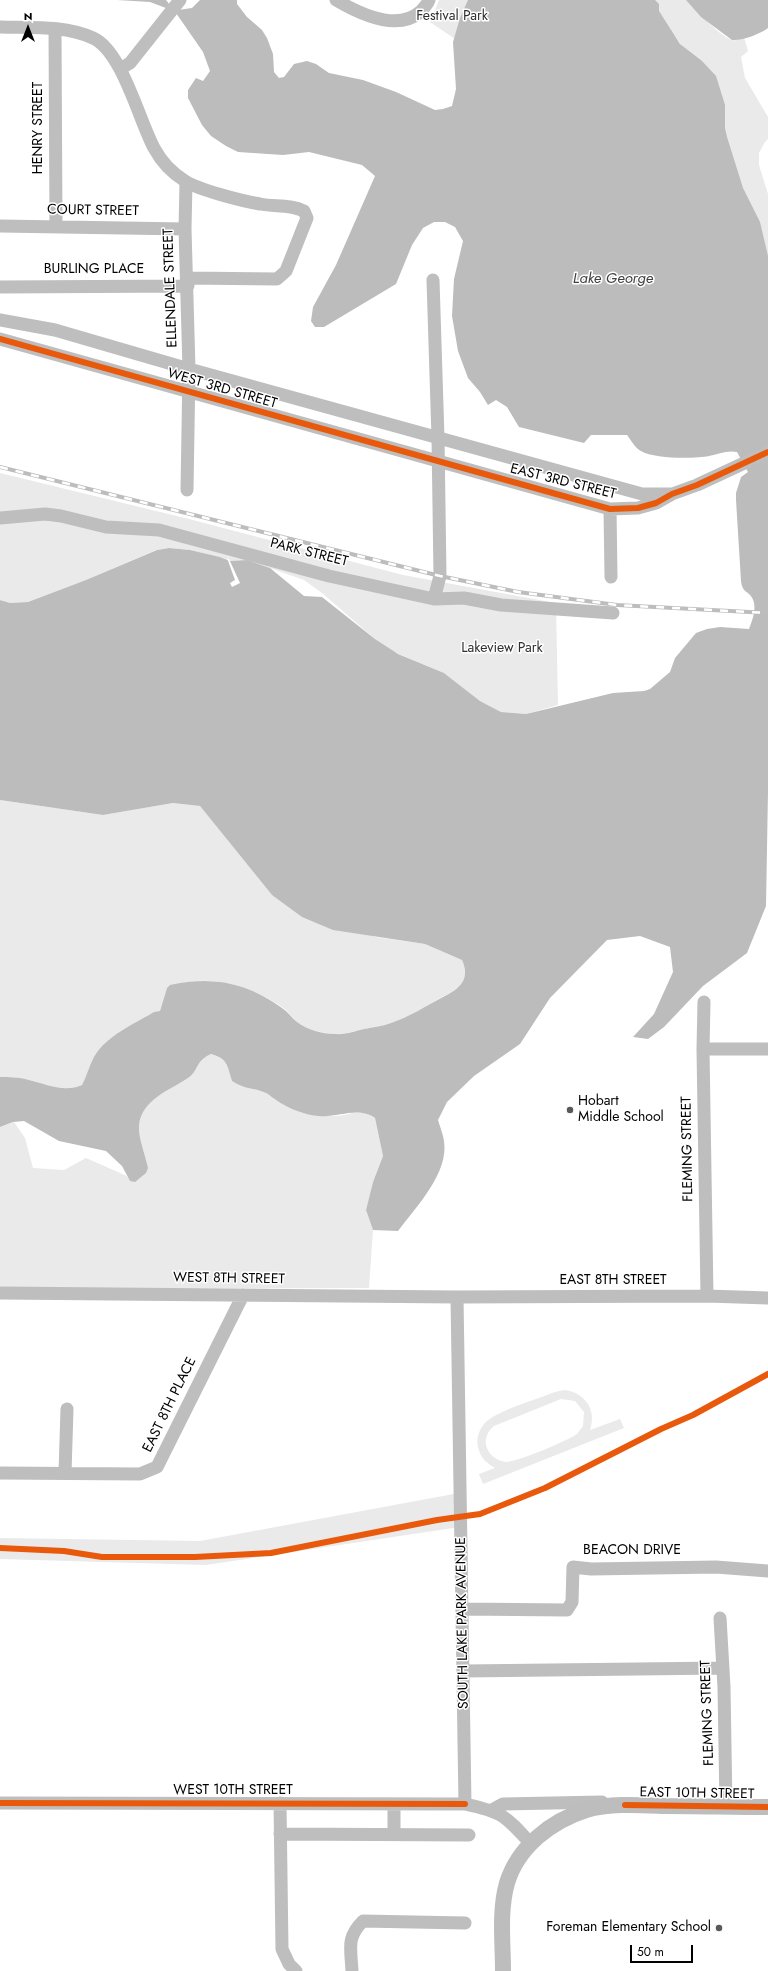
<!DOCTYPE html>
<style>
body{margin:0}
#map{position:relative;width:768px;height:1971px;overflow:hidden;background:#fff;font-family:Jost,sans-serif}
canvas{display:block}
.north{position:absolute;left:8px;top:8px;width:40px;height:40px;-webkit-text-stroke:3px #fff;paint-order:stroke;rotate:0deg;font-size:11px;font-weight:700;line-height:16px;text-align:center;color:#000}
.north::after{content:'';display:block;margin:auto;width:14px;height:18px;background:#000;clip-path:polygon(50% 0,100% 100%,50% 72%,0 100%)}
.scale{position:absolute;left:630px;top:1945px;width:63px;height:18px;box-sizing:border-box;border:2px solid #000;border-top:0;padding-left:5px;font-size:12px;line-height:14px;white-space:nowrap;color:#000;-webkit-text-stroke:3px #fff;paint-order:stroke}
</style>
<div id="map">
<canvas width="768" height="1971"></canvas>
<div class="north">N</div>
<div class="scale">50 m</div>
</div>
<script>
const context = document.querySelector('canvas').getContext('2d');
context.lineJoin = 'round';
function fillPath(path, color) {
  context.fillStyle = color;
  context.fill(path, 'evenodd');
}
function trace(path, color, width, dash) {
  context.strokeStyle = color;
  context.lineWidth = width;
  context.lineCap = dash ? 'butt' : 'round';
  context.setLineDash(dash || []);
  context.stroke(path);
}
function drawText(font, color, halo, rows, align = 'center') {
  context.font = font + ' Jost,sans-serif';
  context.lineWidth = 3;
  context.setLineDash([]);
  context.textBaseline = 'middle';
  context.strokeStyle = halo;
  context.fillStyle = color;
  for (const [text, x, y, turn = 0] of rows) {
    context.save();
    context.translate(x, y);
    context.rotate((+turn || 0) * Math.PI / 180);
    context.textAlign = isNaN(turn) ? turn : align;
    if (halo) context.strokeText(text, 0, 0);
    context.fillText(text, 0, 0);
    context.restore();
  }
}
const green = new Path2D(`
 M439,0h38l-16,43 -31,-21z
 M649,0h37c13,11 30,34 46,40 4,1 8,-1 12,-3l4,14 -7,6 4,21 23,39v22l-3,3 -6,11v12l9,29v110l-71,-237z
 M0,473l189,46 214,56 153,28 2,102 -32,9 -25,-2 -21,-11 -36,-28 -50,-21 -19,-13 -53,-46 -18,-13 -57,-20 -16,1 -11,-4 -30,-7 -21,-2 -13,2 -70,30 -58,22 -18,1 -10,-3z
 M0,800l103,15 70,-12 27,3 72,89 103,42 50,7 37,16c9,20 -3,29 -20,37 -16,9 -34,21 -51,26 -9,3 -18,4 -27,6 -10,2 -20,6 -30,5 -12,-1 -28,-4 -37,-12 -5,-5 -9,-11 -15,-15 -34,-23 -76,-35 -115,-19l-7,23 -12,4 -58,52 -3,9 -5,9c-18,8 -36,-1 -53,-5 -10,-3 -19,-3 -29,-3z
 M210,1054c18,5 17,11 22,27 13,9 21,6 34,12 14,6 25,18 41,21 8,1 18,2 27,2 17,0 25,-9 41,2l8,38 -10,26 -7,28 7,20 -4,58 -369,1v-162l14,-5 11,16 8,30 31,2 22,-12 41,18 3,5 18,-13c-2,-11 -10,-31 -9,-42 2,-26 31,-36 49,-48 11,-7 8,-17 22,-24z
 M564,1390c21,2 33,20 26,40l30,-11 4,9 -141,56 -4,-10 16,-6c-9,-5 -15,-11 -17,-21 -2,-8 1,-17 6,-23 11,-13 54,-25 71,-32zM561,1399l14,2 9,11 -1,14 -6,8c-10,7 -60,28 -71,28 -10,-1 -18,-8 -20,-17 -1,-8 2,-14 8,-19z
 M459,1493l1,34 -254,38 -206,-6v-21l200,3z`);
const water = new Path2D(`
 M117,0h49l4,5 -4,3 -16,-6z
 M200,0h37v4l10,13 15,13 5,8 6,16 1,18 5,6 5,-1 10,-13 13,-3 9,3 13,9 34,7 33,12 39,18 8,-1 9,-3 4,-17 -3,-47 7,-24 8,-18h187l4,4v7l21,33 22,17 14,15 9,29v23l2,9 16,51 17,34 8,34v535l-2,115 -19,47 -44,33 -39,41 -16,12 -15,-2 21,-23 19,-42 -3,-25 -30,-11 -33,4 -57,58 -30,46 -46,32 -27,26 -9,18c2,7 5,14 6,21 5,32 -28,66 -46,90l-25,-1 -7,-20 7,-28 10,-26 -8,-38c-17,-12 -37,0 -56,-2 -14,-1 -29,-7 -40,-14 -5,-3 -9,-7 -13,-9 -13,-6 -21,-3 -34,-12 -5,-16 -4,-22 -21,-27 -16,7 -12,17 -23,24 -18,12 -47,22 -49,48 -1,11 7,31 9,42l-2,5 -11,9 -5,-1 -8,-15 -16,-15 -47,-10 -35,-20 -11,1 -13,5v-50c10,0 19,0 29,3 17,4 35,13 53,5 5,-9 7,-19 12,-28 12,-21 40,-33 60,-45l6,-1 7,-23 3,-3c42,-9 76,-3 112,23 6,4 10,10 15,14 10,8 26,12 38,12 10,1 20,-3 29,-5 9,-2 19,-3 27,-6 18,-6 35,-17 52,-26 16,-8 28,-17 19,-37l-37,-16 -92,-14 -31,-13 -30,-22 -72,-89 -27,-3 -70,12 -103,-15v-200l10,3 18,-1 58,-22 71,-30 12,-2 21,2 30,7 10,4 17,-1 23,8 34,28 18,1 53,42 23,15 46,19 36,28 21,11 25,2 87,-21 31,-2 6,-2 20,-17 5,-14 21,-25 11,-4 13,-2 29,2c4,-10 10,-26 0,-35 -5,-4 -7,-5 -8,-13l-5,-81v-7l5,-16 7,-5 -11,-20c-10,-2 -19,2 -28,4 -15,3 -55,3 -68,-5 -6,-3 -10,-11 -14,-16h-36l-7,8 -65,-16 -12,-20 -11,-7 -8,5 -8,-13 -12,-14 -10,-27 -6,-35 2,-37 9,-38 -8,-14 -10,-5h-11l-11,6 -11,17 -16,39 -72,43h-9l-4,-6 2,-14 23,-42 39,-89 -13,-11 -53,-13 -26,3 -45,-3 -12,-6 -15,-10 -9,-11 -14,-27v-8l8,-12 7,3 7,-10 -7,-19 -27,-39 2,-3 14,-2z
 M686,0h82v28c-8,6 -26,13 -36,12l-31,-23z`);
const pier = new Path2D(`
 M227,558l2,1 11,24 -8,4 -2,-4 5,-3z`);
const minor = new Path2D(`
 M336,0c22,13 61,32 84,12 4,-4 7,-7 9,-12
 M0,27c31,1 64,-2 93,11 29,13 46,82 61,110 7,13 18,25 31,33 14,9 57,20 75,23 15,3 30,0 44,7l3,7 -21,53 -9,8 -89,-1
 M55,29l1,198
 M120,69l10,-6 50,-63
 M186,182l-1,47 4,140 -2,121
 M0,226l185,3
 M433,280l5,158 2,138 -6,23
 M0,287l188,-1
 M0,320l55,10 134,39 453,125h28
 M0,339l610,170 28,-1 18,-5 16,-9 25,-9 71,-33
 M610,509l1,68
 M0,518l45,-4 16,2 45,11 53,3 170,46 105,23 30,-1 37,7 112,8
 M704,1002l-1,47 4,247
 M703,1049h65
 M0,1293l457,4 250,-1 61,2
 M457,1297l8,507
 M0,1473l140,1 17,-7 86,-172
 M65,1473l2,-64
 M463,1609l104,1 5,-8 1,-35 18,2 125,-2 52,4
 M720,1618l4,69 2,120
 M464,1671l259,-3
 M0,1803l465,1c37,8 40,11 65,39
 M280,1803l2,146 7,15 7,7
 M394,1804v30
 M492,1810l11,-6 99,-2
 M280,1834l189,1
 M352,1971c-1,-23 -6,-33 11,-50l102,2`);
const major = new Path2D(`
 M503,1971c0,-29 -4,-60 4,-88 11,-36 44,-62 79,-73 25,-7 53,-5 79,-4 34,0 69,1 103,1`);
const rail = new Path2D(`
 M0,467l440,109 78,16 99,13 151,8`);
const cycleway = new Path2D(`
 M0,339l610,170 28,-1 18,-5 16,-9 25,-9 71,-33
 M0,1548l64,3 38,6h93l76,-4 166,-33 43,-6 65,-26 116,-59 32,-14 75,-41
 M0,1803l465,1
 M625,1805l143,2`);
const markers = [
 [570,1110,4,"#595959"],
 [719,1928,4,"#595959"]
];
const parkNames = [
 ["Festival Park",452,17],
 ["Lakeview Park",502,649]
];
const streetNames = [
 ["HENRY STREET",39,128,-90],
 ["COURT STREET",93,211,1],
 ["BURLING PLACE",94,270],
 ["ELLENDALE STREET",171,288,-92],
 ["WEST 3RD STREET",222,389,16],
 ["EAST 3RD STREET",563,482,14],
 ["PARK STREET",309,553,14],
 ["FLEMING STREET",688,1149,-91],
 ["WEST 8TH STREET",229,1279,1],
 ["EAST 8TH STREET",613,1281],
 ["EAST 8TH PLACE",170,1405,-64],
 ["BEACON DRIVE",632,1551],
 ["SOUTH LAKE PARK AVENUE",463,1623,-91],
 ["FLEMING STREET",708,1713,-92],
 ["WEST 10TH STREET",233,1791],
 ["EAST 10TH STREET",697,1794,1]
];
const poiNames = [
 ["Hobart",578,1102],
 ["Middle School",578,1118],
 ["Foreman Elementary School",711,1928,"right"]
];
const waterNames = [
 ["Lake George",613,279]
];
fillPath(green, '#eaeaea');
fillPath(water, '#bcbcbc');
fillPath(pier, '#fff');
trace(minor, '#bebebe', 13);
trace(major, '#bdbdbd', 16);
trace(rail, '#bdbdbd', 4);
trace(rail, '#fff', 2.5, [8]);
trace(cycleway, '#e8590c', 6);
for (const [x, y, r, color] of markers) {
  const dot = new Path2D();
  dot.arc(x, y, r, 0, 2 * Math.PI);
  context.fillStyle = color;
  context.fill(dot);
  trace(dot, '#fff', 1.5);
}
drawText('14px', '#303030', '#fff', parkNames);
drawText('14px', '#000', '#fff', streetNames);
drawText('14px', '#000', '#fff', poiNames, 'left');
drawText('italic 15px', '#414141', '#fff', waterNames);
</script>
